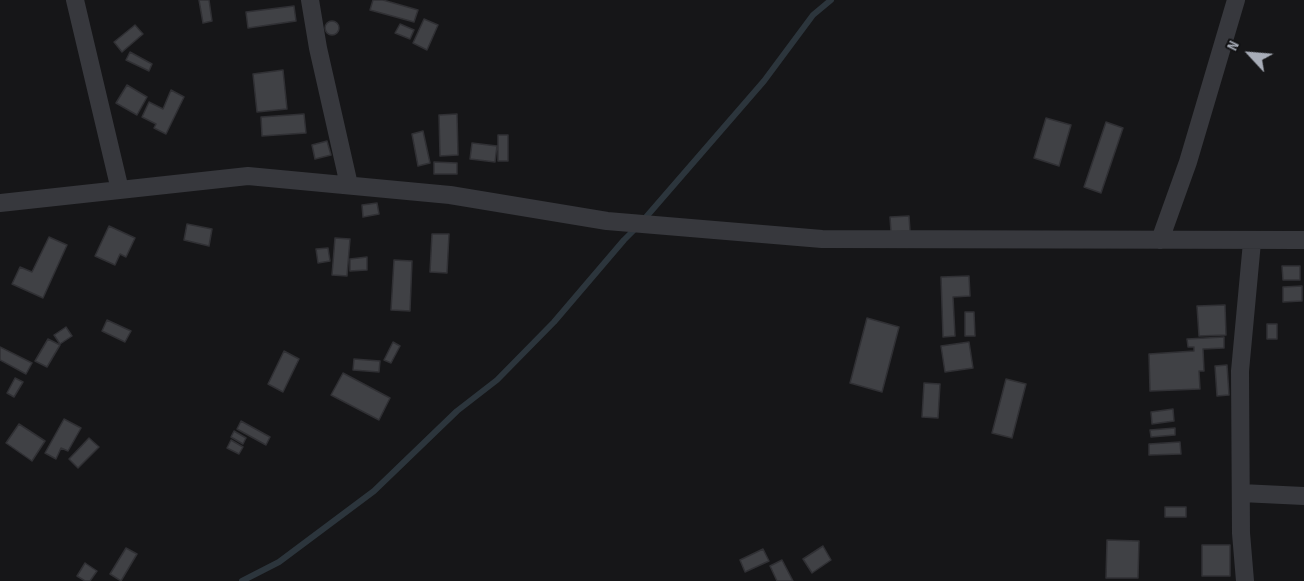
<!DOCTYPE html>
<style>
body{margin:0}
#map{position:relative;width:1304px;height:581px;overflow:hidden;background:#161618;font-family:"Sofia Sans Condensed",sans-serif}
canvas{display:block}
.north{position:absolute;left:1220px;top:24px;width:60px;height:60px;-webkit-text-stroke:4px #111113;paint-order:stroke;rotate:296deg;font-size:16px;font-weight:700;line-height:24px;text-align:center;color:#a8adb8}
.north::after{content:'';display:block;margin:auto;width:21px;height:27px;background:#a8adb8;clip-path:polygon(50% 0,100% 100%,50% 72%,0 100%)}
</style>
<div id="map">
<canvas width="1304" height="581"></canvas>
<div class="north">N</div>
</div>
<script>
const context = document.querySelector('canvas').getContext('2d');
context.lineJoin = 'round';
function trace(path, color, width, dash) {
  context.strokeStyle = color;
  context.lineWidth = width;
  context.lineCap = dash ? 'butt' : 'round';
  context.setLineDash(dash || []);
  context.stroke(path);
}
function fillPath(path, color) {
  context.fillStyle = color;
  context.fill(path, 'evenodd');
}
const stream = new Path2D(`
 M242,581l37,-19 95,-71 83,-80 40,-31 57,-58 70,-82 16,-16 124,-143 49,-66 18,-15`);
const building = new Path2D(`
 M199,0h10l3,21 -9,2z
 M373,0h10l35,10 -4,12 -44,-12z
 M294,6l2,15 -48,7 -2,-16z
 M424,19l14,6 -11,25 -14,-7z
 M325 28a7 7 0 1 1 14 0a7 7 0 1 1-14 0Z
 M400,24l14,6 -4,9 -15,-6z
 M135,25l8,9 -21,18 -8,-10z
 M130,52l22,12 -3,7 -23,-11z
 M283,70l4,39 -30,3 -4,-38z
 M127,85l20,12 -10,18 -21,-12z
 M171,90l13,7 -18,37 -12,-6 2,-4 -14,-7 7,-15 14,7z
 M304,114l2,19 -44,3 -1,-19z
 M457,114l1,41 -18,1 -1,-41z
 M1046,118l25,7 -12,41 -25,-8z
 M1106,122l17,6 -22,65 -17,-6z
 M423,131l7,32 -12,3 -6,-32z
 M498,135h10v26h-10z
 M327,141l4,14 -16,4 -3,-14z
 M472,143l25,3 -2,16 -25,-3z
 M434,162l23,1v11h-23z
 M377,203l2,11 -16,3 -1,-12z
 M909,216l1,15 -19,1 -1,-15z
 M187,224l25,5 -3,17 -25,-6z
 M109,226l26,12 -9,19 -6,-3 -5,11 -20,-9z
 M432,234h17l-2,39 -17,-1z
 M49,237l18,8 -24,53 -31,-14 8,-17 12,5z
 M335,238l15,1 -3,37 -15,-1z
 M328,248l2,13 -12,2 -2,-14z
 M367,257v13l-17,1v-12z
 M394,260l18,1 -2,50 -19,-1z
 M1282,266h18v14h-17z
 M969,276l1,20 -17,1 2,39 -12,1 -2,-60z
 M1302,286v15l-19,1v-15z
 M1225,305l1,30 -27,1 -2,-30z
 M965,312h9l1,24h-10z
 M867,318l32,9 -17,65 -32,-9z
 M107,320l24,11 -6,11 -23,-11z
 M1267,324h10v15h-10z
 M66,327l6,9 -12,8 -6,-9z
 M1224,337v11l-21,1 1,22h-5l1,18 -50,2 -1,-37 45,-3v-4h-6l-1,-8z
 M48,339l12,6 -13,22 -12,-6z
 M393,342l7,4 -9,17 -7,-3z
 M969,342l4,26 -28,4 -4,-26z
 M0,347l32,16 -6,11 -26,-14z
 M284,351l15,8 -16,33 -15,-8z
 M354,359l26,2 -1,11 -26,-2z
 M1227,365l2,30 -12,1 -2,-30z
 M343,373l47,25 -11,22 -48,-25z
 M15,378l8,4 -9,15 -7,-4z
 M1006,379l20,5 -14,54 -20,-5z
 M924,383l16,1 -2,34 -16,-1z
 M1173,409l1,12 -22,3 -1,-12z
 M64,419l17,9 -13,23 -7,-3 -5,11 -11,-6z
 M241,421l29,16 -4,8 -29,-16z
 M19,424l26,17 -13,20 -26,-18z
 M1175,428v7l-24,2 -1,-7z
 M234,431l12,7 -3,6 -12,-7z
 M89,438l10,9 -21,21 -9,-9z
 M231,440l12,7 -4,7 -12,-6z
 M1180,442l1,12 -32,1v-11z
 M1165,507h21v10h-21z
 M1107,540l32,1 -1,37h-32z
 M1202,545h28v31h-28z
 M823,546l8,14 -19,13 -9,-14z
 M126,548l11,6 -16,27 -11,-7z
 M763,549l6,12 -24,11 -5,-12z
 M782,560l11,21h-16l-7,-15z
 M85,563l12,8 -7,10h-5l-8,-5z`);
const minor = new Path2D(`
 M75,0l45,190
 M310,0l8,48 31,137
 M0,203l248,-27 202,19 157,26 215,18 482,1
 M1160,240l28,-78 48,-162
 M1241,493l63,3
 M1245,581l-4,-48 -1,-162 12,-129`);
trace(stream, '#2c353c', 6);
fillPath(building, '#404145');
trace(building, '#303034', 1.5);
trace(minor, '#37383d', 18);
</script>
